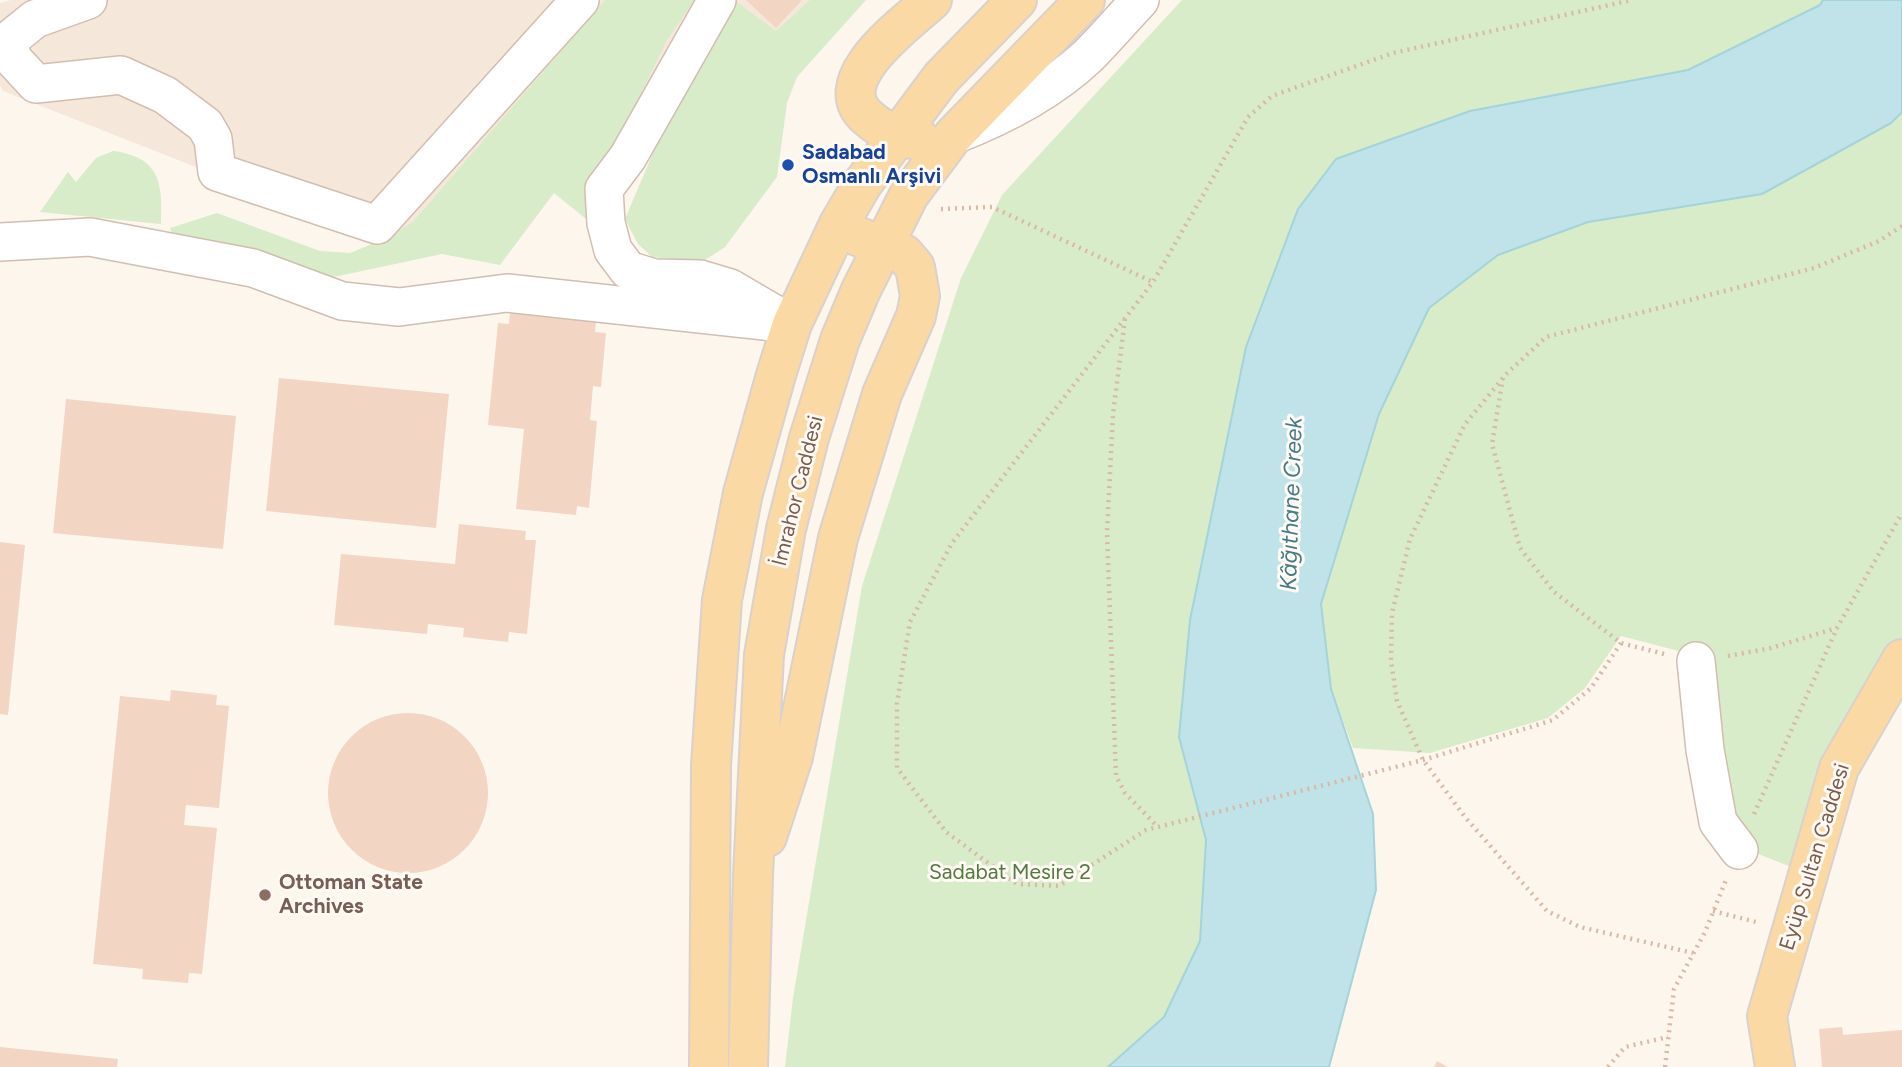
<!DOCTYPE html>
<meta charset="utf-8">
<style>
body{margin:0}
canvas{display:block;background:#fdf6ec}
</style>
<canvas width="1902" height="1067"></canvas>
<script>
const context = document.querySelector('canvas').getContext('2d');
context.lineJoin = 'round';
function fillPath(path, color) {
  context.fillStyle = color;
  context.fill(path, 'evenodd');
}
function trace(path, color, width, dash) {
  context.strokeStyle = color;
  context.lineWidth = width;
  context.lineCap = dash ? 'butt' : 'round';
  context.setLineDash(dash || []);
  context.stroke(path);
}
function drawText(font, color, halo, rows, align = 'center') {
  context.font = font + ' Figtree,sans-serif';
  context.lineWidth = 6;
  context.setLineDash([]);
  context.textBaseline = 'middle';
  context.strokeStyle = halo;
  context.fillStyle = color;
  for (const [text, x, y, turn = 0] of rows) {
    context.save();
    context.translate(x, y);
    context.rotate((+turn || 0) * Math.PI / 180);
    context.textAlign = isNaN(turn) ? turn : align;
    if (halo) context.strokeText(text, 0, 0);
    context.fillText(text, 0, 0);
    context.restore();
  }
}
const residential = new Path2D(`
 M11,0h845l-183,159 -103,-113 -174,200 -393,-155 -3,-5v-83z`);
const green = new Path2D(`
 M605,0h89l-28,42 -73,150 -7,27 -32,-26 -54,72 -58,-11 -127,27 -138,-33 -7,-20 47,-15 103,38 30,2 41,-17 22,-14z
 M734,0l42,31 34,-31h56l-69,77 -10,26 -10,74 -52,70 -23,15 -50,-5 -14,-13 -13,-25 53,-125z
 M1182,0h641l-3,5 -132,65 -218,41 -224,236 -56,273 -11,117 27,103 -6,101 -36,76 -56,50h-323l8,-69 69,-412 99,-308 41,-83z
 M1902,112v536l-98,224 -61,-24 -49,-193 -73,-19 -36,52 -37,30 -118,35 -77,-5 -22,-59 -10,-85 58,-190 50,-106 69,-53 90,-33 174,-28 129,-71z
 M113,151c47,6 50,32 48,73l-121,-12 28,-40 8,10 20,-24z`);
const water = new Path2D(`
 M1823,0h79v112l-11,11 -129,71 -174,28 -90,33 -69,53 -50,106 -58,190 10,85 42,125 3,76 -47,177h-221l56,-50 36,-76 6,-101 -27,-103 11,-117 56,-273 52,-138 38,-50 134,-48 218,-41 132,-65z`);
const building = new Path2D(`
 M746,0h56l-26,28z
 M510,313l86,9 -1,10 11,1 -5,54 -8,-1 -3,34 7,1 -8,87 -12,-2 -1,9 -60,-6 8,-80 -36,-4 10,-102 11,1z
 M279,378l170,16 -13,134 -170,-17z
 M66,399l170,17 -13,133 -170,-16z
 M459,524l67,7 -1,9h11l-9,94 -18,-2 -1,10 -45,-5 1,-9 -36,-4 -1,10 -93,-9 7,-71 114,10z
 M0,542l25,3 -17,170 -8,-1z
 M171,690l46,5 -1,10 13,1 -10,102 -33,-3 -2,20 33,3 -15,146 -13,-1 -1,10 -46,-4 1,-10 -50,-5 27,-268 50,5z
 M328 793a80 80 0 1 1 160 0a80 80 0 1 1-160 0Z
 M1842,1027l1,8 59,-5v37h-80l-3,-38z
 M0,1047l118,12 -1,8h-117z
 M1437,1061l11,6h-14z`);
const path = new Path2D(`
 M941,209l51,-2 161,75
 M1125,319l-12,95 -6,119 9,243 9,17 32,33
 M1503,378l-38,46 -55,115 -18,74 -1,48 6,40 26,59 42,57 82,94 33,16 113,26
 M1621,643l-30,45 -38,32 -130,40 -277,70 -87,56 -42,-2 -71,-52 -49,-64v-65l13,-81 42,-79 201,-261 95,-165 24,-21 121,-43 239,-53
 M1664,654l-43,-11 -67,-51 -34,-44 -28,-104 11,-67 43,-40 268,-69 65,-27 23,-15
 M1728,656l43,-8 66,-20
 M1754,814l83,-186 65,-115
 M1713,911l47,12
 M1608,1067l17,-20 43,-10
 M1665,1067l9,-78 31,-57 21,-52`);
const minor = new Path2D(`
 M88,0l-53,19 -26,21 3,18 24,26 85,-9 44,20 40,30 8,14 4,33 160,53 203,-225
 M717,0l-89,157 -24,32 2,34 7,27 15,20 26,8 46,1 30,9 46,27
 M954,135c47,-18 97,-44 134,-79 18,-18 35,-38 52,-56
 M0,242l90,-5 163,31 89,33 57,6 108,-14 285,31
 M1696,661l9,89 13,72 21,28`);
const major = new Path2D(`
 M921,140c-22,-1 -38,-9 -54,-23 -41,-37 39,-93 65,-117
 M767,837l26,-80 45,-219 44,-144 34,-78 4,-20 -5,-29 -11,-13 -47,-18
 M709,1067l2,-302 11,-165 21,-107 33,-118 16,-51 47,-100 24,-41 78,-105 76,-78
 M748,1067l5,-192 11,-220 22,-126 23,-91 31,-98 21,-50 48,-95 44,-59 132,-136
 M1775,1067l-8,-51 72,-248 63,-109`);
const markers = [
 [788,165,7,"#1a4fb4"],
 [265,895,7,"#8d6e63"]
];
const transitNames = [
 ["Sadabad",802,153],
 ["Osmanlı Arşivi",802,177]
];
const streetNames = [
 ["İmrahor Caddesi",798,491,-76],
 ["Eyüp Sultan Caddesi",1815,857,-73]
];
const parkNames = [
 ["Sadabat Mesire 2",1010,873]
];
const educationNames = [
 ["Ottoman State",279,883],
 ["Archives",279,907]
];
const waterNames = [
 ["Kâğıthane Creek",1292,504,-88]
];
fillPath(residential, '#f5e8da');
fillPath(green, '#d8ecc9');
fillPath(water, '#bfe3e8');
trace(water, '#a5d3da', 2);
fillPath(building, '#f3d5c3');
trace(minor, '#d1beb0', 40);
trace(major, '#dad1cd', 42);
trace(path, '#d9b8a5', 4.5, [2, 5]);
trace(minor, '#fff', 37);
trace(major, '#fbd9a5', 38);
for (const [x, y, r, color] of markers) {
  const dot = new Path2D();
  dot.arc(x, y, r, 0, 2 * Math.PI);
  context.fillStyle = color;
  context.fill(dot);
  trace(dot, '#fffaf3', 2.5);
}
drawText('bold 21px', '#164399', '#fffaf3', transitNames, 'left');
drawText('21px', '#7a5c4d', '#fffaf3', streetNames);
drawText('21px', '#537a41', '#fffaf3', parkNames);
drawText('bold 21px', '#785e54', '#fffaf3', educationNames, 'left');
drawText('italic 23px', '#437c86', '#fffaf3', waterNames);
</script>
